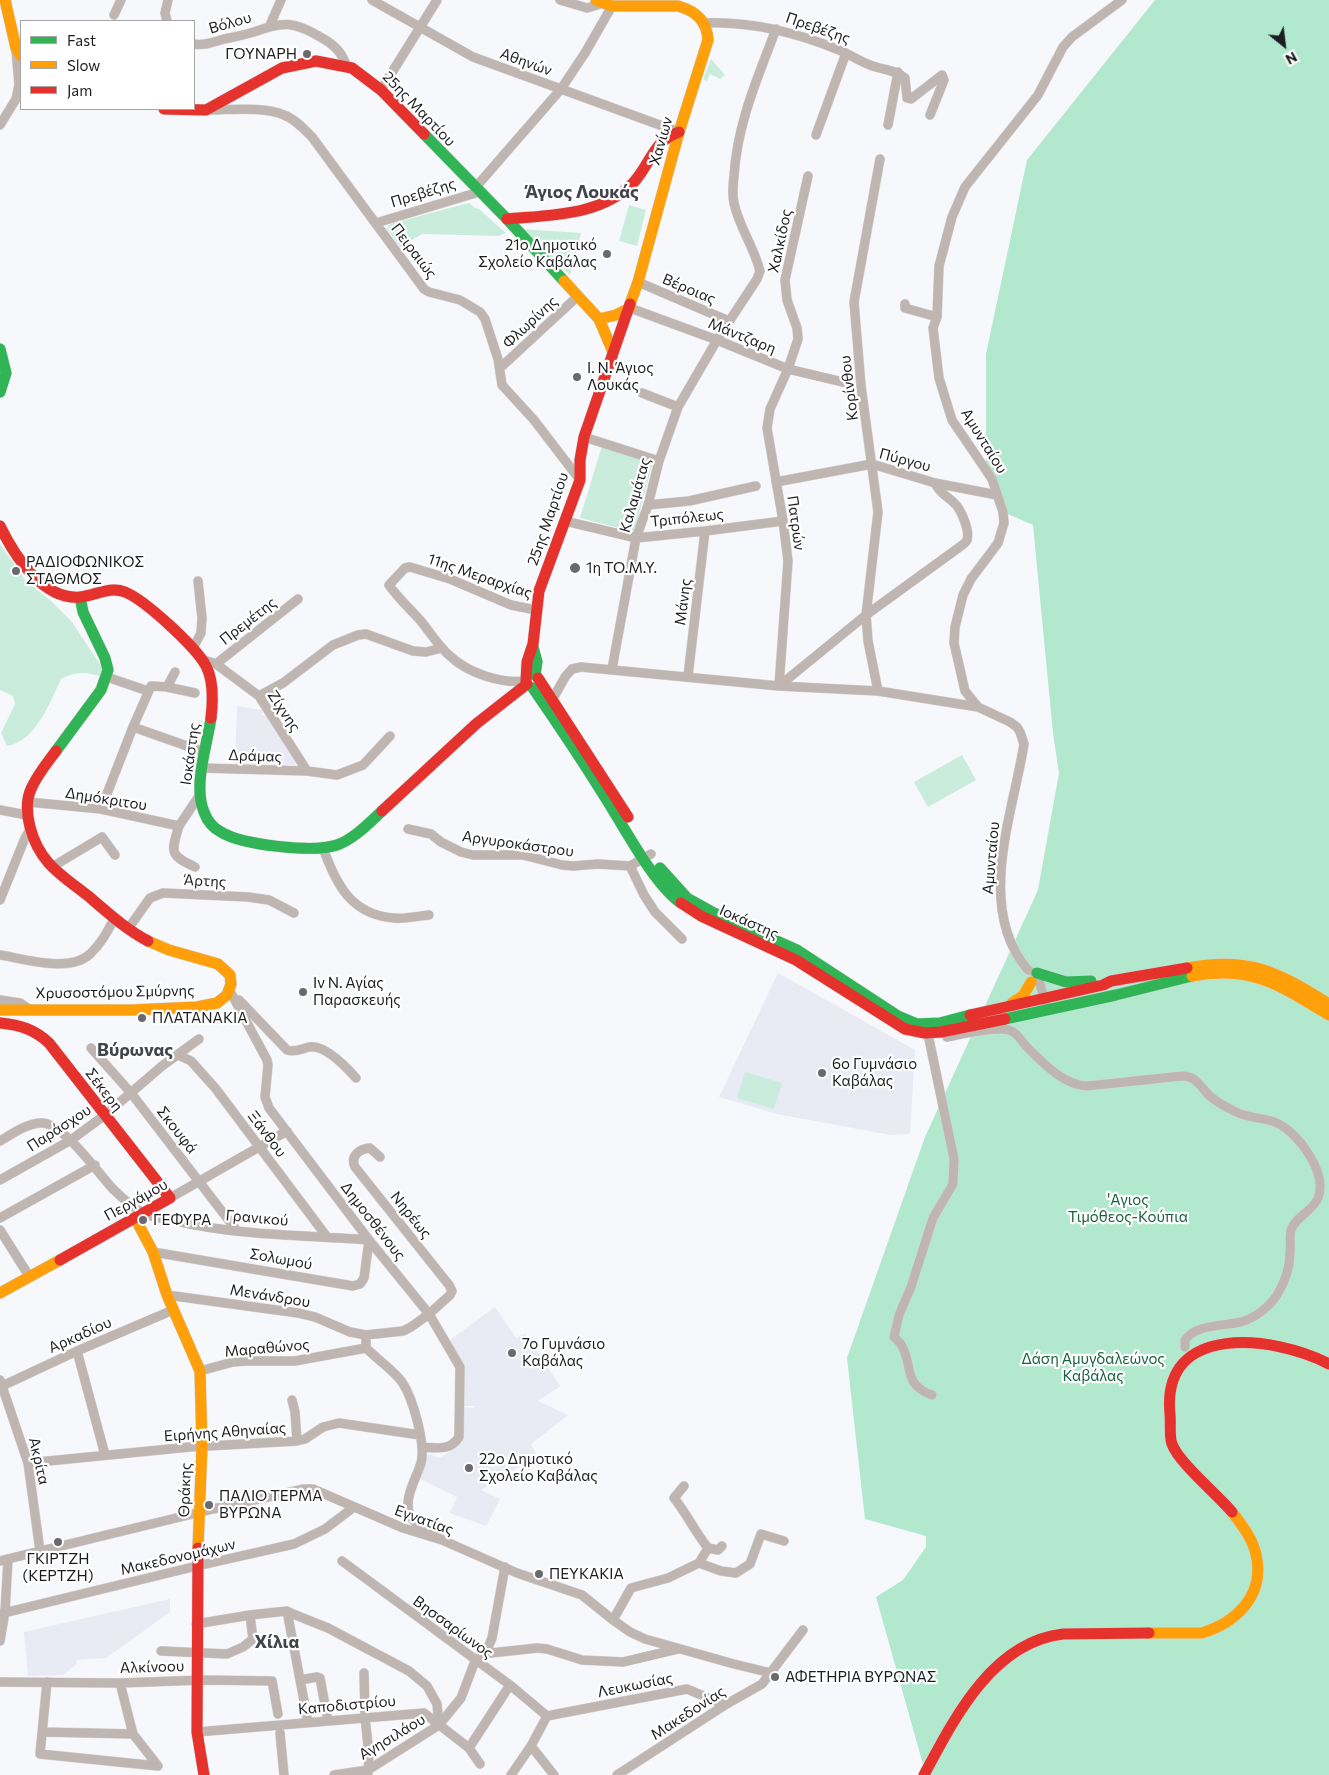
<!DOCTYPE html>
<meta charset="utf-8">
<style>
body{margin:0}
#map{position:relative;width:1329px;height:1775px;overflow:hidden;background:#f7f8fc;font-family:Commissioner,sans-serif}
canvas{display:block}
.legend{position:absolute;left:20px;top:20px;width:175px;height:90px;box-sizing:border-box;background:#fff;border:1px solid #a5a5a6;margin:0;padding:6px 9px;list-style:none;font-size:15px;color:#1d1e21}
.legend li{display:flex;align-items:center;gap:10px;height:25px}
.legend b{width:25px;border:1px solid #a5a5a6}
.north{position:absolute;left:1259px;top:20px;width:50px;height:50px;-webkit-text-stroke:4px #fff;paint-order:stroke;rotate:151deg;font-size:14px;font-weight:700;line-height:20px;text-align:center;color:#1d1e21}
.north::after{content:'';display:block;margin:auto;width:18px;height:22px;background:#1d1e21;clip-path:polygon(50% 0,100% 100%,50% 72%,0 100%)}
</style>
<div id="map">
<canvas width="1329" height="1775"></canvas>
<ul class="legend">
<li><b style="height:6px;background:#30b455"></b>Fast</li>
<li><b style="height:6px;background:#ff9f0a"></b>Slow</li>
<li><b style="height:6px;background:#e5322d"></b>Jam</li>
</ul>
<div class="north">N</div>
</div>
<script>
const context = document.querySelector('canvas').getContext('2d');
context.lineJoin = 'round';
function fillPath(path, color) {
  context.fillStyle = color;
  context.fill(path, 'evenodd');
}
function trace(path, color, width, dash) {
  context.strokeStyle = color;
  context.lineWidth = width;
  context.lineCap = dash ? 'butt' : 'round';
  context.setLineDash(dash || []);
  context.stroke(path);
}
function drawText(font, color, halo, rows, align = 'center') {
  context.font = font + ' Commissioner,sans-serif';
  context.lineWidth = 4.5;
  context.setLineDash([]);
  context.textBaseline = 'middle';
  context.strokeStyle = halo;
  context.fillStyle = color;
  for (const [text, x, y, turn = 0] of rows) {
    context.save();
    context.translate(x, y);
    context.rotate((+turn || 0) * Math.PI / 180);
    context.textAlign = isNaN(turn) ? turn : align;
    if (halo) context.strokeText(text, 0, 0);
    context.fillText(text, 0, 0);
    context.restore();
  }
}
const built = new Path2D(`
 M237,706l25,4v5l8,2 28,44 -4,4 -59,-1z
 M778,973l137,77 -5,84 -19,1 -114,-21 -58,-17z
 M495,1307l21,31 9,-5 35,53 -22,15 30,14 -37,29 6,12 -56,34 19,9 -14,27 -36,-13 7,-16 -39,-19 10,-24 12,4 22,-16 -6,-9 1,-26 16,1 3,-2h-19l6,-37 -17,-26z
 M170,1599v13l-64,46 -30,2 1,4 -14,11 -35,1 -4,-44z`);
const green = new Path2D(`
 M711,59l14,16 -5,4 -10,-5 -3,7 -4,-2z
 M469,203l6,5 4,1 27,24 -8,3 -76,-2 -22,13 -13,-18 2,-4 4,-2z
 M629,205l17,5 -9,36 -18,-5z
 M520,229l61,4 -11,42z
 M602,446l51,16 -19,70 -54,-14z
 M0,544l26,37 24,19 22,22 31,47 -1,8c-15,-5 -26,-6 -41,2 -11,23 -25,62 -54,67l-6,-13 14,-29 -2,-8 -13,-6z
 M962,755l14,25 -48,27 -14,-25z
 M745,1072l37,11 -8,26 -37,-11z`);
const forest = new Path2D(`
 M1155,0h174v1775h-403l-50,-178 27,-17 23,-33v-11l-61,-17 -18,-161 78,-221 113,-247 21,-117 -6,-40 -20,-208 -30,-13 -17,-42v-116l41,-194z`);
const street = new Path2D(`
 M372,0l101,57 206,75
 M560,0l27,8 17,-5
 M114,15l7,-15
 M167,21l-2,-8 3,-13
 M704,23c47,-2 91,9 135,27 10,4 20,11 31,15 12,5 24,4 35,13l2,20 4,1 31,-24 2,5 -14,35
 M270,25l11,-25
 M194,44c10,2 20,-2 30,-5 10,-2 20,-4 30,-7 29,-11 40,-11 68,6 11,6 21,15 24,28
 M381,90l56,-90
 M209,110c21,0 56,-4 75,5 11,4 20,14 28,22l112,152 5,3 31,8 20,12 5,7 13,40 4,26 32,35 46,60
 M0,125l16,-26 3,-14 -3,-35
 M888,125l10,-53
 M816,135l30,-82
 M808,176l-23,104 2,20 10,28 1,11 -10,30 -18,40 -3,19 16,93 5,40 -9,125 99,5
 M475,188l86,-99 24,-36 27,-47
 M376,223l103,-31
 M638,282l91,39
 M905,304v4l32,9
 M630,308l87,32 71,29 59,14
 M500,368l78,-72
 M642,393l36,14
 M584,437l75,24
 M776,482l96,-18 63,19 62,12
 M935,483c6,13 14,13 22,23 5,7 13,25 10,34 -1,3 -4,4 -6,6l-95,69 2,26 10,50 100,16
 M648,505l41,-4 67,-15
 M565,521l71,17 69,-7 78,-10
 M193,648l8,-15 1,-15 -4,-37
 M204,660l12,4 43,32 48,75
 M216,664l82,-65
 M612,669l24,-131 12,-33 11,-44 19,-54 39,-67 40,-61 3,-8c-6,-24 -21,-44 -26,-68 -2,-9 -1,-19 0,-27 3,-52 24,-99 42,-147
 M688,676l17,-145
 M107,677l41,14
 M526,681c-25,3 -58,-8 -76,-25 -12,-10 -20,-24 -30,-36 -10,-11 -23,-23 -31,-35l16,-17 5,-1 40,12 61,26 25,5
 M167,687l8,-15
 M259,696l24,-13 50,-38 25,-10 8,-1 47,17 13,1 16,-4
 M550,704l15,-27 7,-8 9,-2 198,19 87,-71 12,-103 -17,-126 -7,-84 26,-143
 M133,727l71,25
 M202,768l105,3 30,4 26,-10 27,-29
 M28,802l73,7 78,17 20,-30
 M101,809l32,-82 18,-41 16,1 28,6
 M0,810l27,5
 M179,826c-8,26 -10,29 16,41
 M408,829l23,5 10,8 20,10 12,3h50l39,10 11,1 25,-2 32,2 21,-12
 M323,848c13,36 28,67 71,70 12,1 24,-2 35,-3
 M630,866l14,29 11,17 27,27
 M52,867l50,-30 13,18
 M0,900l25,-62 5,-8
 M128,929l22,-31 13,-5 85,4 21,3 25,13
 M0,955c25,4 70,18 90,-1 11,-10 17,-22 24,-35
 M1028,970c-53,-62 -15,-156 -4,-226l-4,-12 -3,-5 -7,-5 -32,-15 -13,-16 -11,-48 1,-16 8,-32 8,-16 27,-36 6,-20 -1,-11 -11,-33 -40,-59 -13,-42 -6,-50 4,-11 2,-51 13,-49 13,-30 73,-92 25,-48 9,-10 50,-37
 M1033,972l4,1 8,29
 M230,991l37,69 1,5 -3,32 4,11 100,132 60,74 31,53 -1,70c-9,14 -21,11 -36,10
 M0,1000l20,3 9,6
 M239,1000l48,50c9,3 15,-2 23,-3 15,-2 37,21 46,31
 M947,1037c15,-3 49,-11 62,-7 7,2 12,10 17,16 16,16 37,39 61,40l95,-10c16,0 19,13 29,21 7,6 15,10 23,14 15,8 30,6 43,12 22,10 51,51 41,75 -5,13 -22,18 -27,32 -2,7 0,15 -1,22 0,16 -5,30 -13,43 -8,12 -22,23 -36,27 -17,4 -45,2 -56,18v7
 M929,1039l25,120 -1,25 -20,34 -22,69 -12,28 -5,22c3,3 6,5 8,9 11,20 1,39 30,49
 M91,1048l40,45 106,138
 M178,1055l13,6 25,28 111,148
 M0,1141c12,-7 27,-18 42,-18 21,0 57,51 71,66 8,8 20,18 30,24 9,5 23,6 33,8 63,15 129,14 193,19l-5,38 -4,6 -7,2 -200,-34
 M0,1180l71,-40 34,-25 57,-49 37,-27
 M170,1198l117,-67
 M0,1218l95,-53
 M0,1230l29,46
 M167,1295l131,18 17,4 35,15 16,3 37,-4 8,-4 18,-13 21,-19 2,-4 -3,-6 -94,-118c-5,-11 4,-18 15,-19l10,9
 M366,1335v13c10,10 28,23 36,34 11,16 24,63 19,81 -5,16 -18,36 -11,52 5,12 16,10 24,17 3,2 6,6 8,8
 M77,1351l28,104
 M200,1371l33,-9 13,-1h49l71,-13
 M0,1380l28,83 12,88
 M0,1387l77,-36 96,-41
 M292,1400l3,12 2,29
 M28,1463l162,-16 107,-6 8,-2 18,-12 16,-4 81,12
 M684,1486l-10,12c13,16 21,34 34,50l10,2 4,-4
 M708,1548l-9,15 22,8 15,2 14,-9 11,-30 23,7
 M0,1561l213,-52 91,-20h9l90,39 39,12 75,33 65,22 31,25 17,12 15,7 89,25 37,9
 M342,1561l168,124 37,31
 M287,1611l21,111
 M0,1614l197,-48 97,-22 31,-15 29,-22
 M613,1620l18,-32 37,-10 31,-15
 M196,1624l54,-9 37,-4 6,3 35,14 81,43 18,15 10,18 2,21
 M0,1641l5,-29 3,-53
 M487,1650l4,3 46,-5 10,1 35,11 41,2 55,-13
 M161,1651l66,3 16,-7 10,-8 -3,-24
 M364,1673l1,44 4,38 -1,18
 M300,1680l17,-3 3,1 8,43
 M0,1682l120,1 84,-3 68,1 6,33
 M47,1682l-7,72 118,12
 M120,1683l13,51 25,32
 M547,1716l140,-27 38,16
 M42,1732l91,2
 M197,1732l227,-19 45,35 11,16
 M280,1733l4,42
 M531,1746l23,29
 M469,1748l41,-63
 M334,1775l34,-5 71,-45 22,-27 14,-37 12,-11 5,-12 13,-71
 M511,1775l20,-29 16,-30
 M617,1775l108,-70 37,-21 41,-54`);
const fast = new Path2D(`
 M424,134l83,85 57,62
 M0,349l6,24 -6,19
 M533,647l4,15 -2,13
 M533,688c25,36 49,72 72,109 18,28 49,88 76,106
 M211,718c-4,28 -18,67 -7,94 3,8 9,16 17,20 21,13 92,21 116,13 17,-6 32,-22 45,-34
 M56,751l45,-61 7,-20 -3,-12 -22,-46 -3,-15
 M660,868l27,30 27,15 83,37 101,66 19,8 23,-1 30,-8
 M1037,973l29,9 25,-1
 M1005,1019l111,-24 76,-19`);
const slow = new Path2D(`
 M5,0l11,48 5,8
 M596,0l16,6h66c18,5 29,15 30,34l-29,92 -41,150 -8,22
 M564,281l35,38 14,33
 M599,319l17,-4 14,-7
 M1187,968c62,-12 91,4 142,36
 M1192,976c61,-11 87,9 137,39
 M1012,1003l11,-7 8,-14
 M0,1010h132l65,-3 20,-4 10,-8 4,-11 -1,-9 -12,-11 -49,-14 -21,-9
 M135,1218l18,34 14,43 33,76 2,75 -4,102
 M0,1293l60,-33
 M1149,1633h53c33,-10 61,-36 55,-73 -2,-18 -14,-34 -25,-48`);
const jam = new Path2D(`
 M164,109l42,1 76,-42 34,-7 36,7 29,22 43,44
 M507,219c43,-4 95,-3 127,-37 17,-19 19,-41 45,-50
 M0,526c14,29 43,75 81,71 15,-2 29,-11 44,-5 20,8 71,55 81,74 8,15 7,35 5,52
 M538,678l90,139
 M526,681l1,-19 6,-18 6,-53 41,-111v-20l4,-23 46,-133
 M56,751c-9,12 -19,24 -25,38 -5,11 -4,26 -1,38 9,35 30,47 57,68 19,16 38,34 61,46
 M382,811l94,-87 51,-40
 M681,903l20,13 95,44 109,69 20,4 16,-1 64,-13
 M970,1015l133,-30 8,-4 76,-13
 M0,1023c20,2 34,6 49,20l121,155 -110,62
 M1232,1512c-15,-18 -53,-49 -60,-68 -3,-7 -1,-22 -2,-30 -9,-93 105,-78 159,-50
 M198,1548l-1,184 7,43
 M924,1775c30,-56 68,-133 139,-141l86,-1`);
const markers = [
 [307,54,5,"#696a6e"],
 [607,254,5,"#696a6e"],
 [577,377,5,"#696a6e"],
 [575,568,6,"#696a6e"],
 [16,571,5,"#696a6e"],
 [303,992,5,"#696a6e"],
 [142,1018,5,"#696a6e"],
 [822,1073,5,"#696a6e"],
 [143,1220,5,"#696a6e"],
 [512,1353,5,"#696a6e"],
 [469,1468,5,"#696a6e"],
 [209,1505,5,"#696a6e"],
 [58,1542,5,"#696a6e"],
 [539,1574,5,"#696a6e"],
 [775,1677,5,"#696a6e"]
];
const streetNames = [
 ["Βόλου",230,23,-16],
 ["Πρεβέζης",818,28,19],
 ["Αθηνών",526,62,20],
 ["25ης Μαρτίου",419,109,46],
 ["Χανίων",661,141,-74],
 ["Πρεβέζης",423,193,-17],
 ["Χαλκίδος",780,241,-78],
 ["Πειραιώς",414,251,53],
 ["Βέροιας",689,289,23],
 ["Φλωρίνης",530,322,-43],
 ["Μάντζαρη",742,336,22],
 ["Κορίνθου",849,388,-97],
 ["Αμυνταίου",984,441,58],
 ["Πύργου",905,460,15],
 ["Καλαμάτας",635,495,-74],
 ["Τριπόλεως",687,518,-6],
 ["25ης Μαρτίου",548,519,-71],
 ["Πατρών",796,523,82],
 ["11ης Μεραρχίας",480,576,19],
 ["Μάνης",683,602,-83],
 ["Πρεμέτης",248,621,-38],
 ["Ζίχνης",284,711,56],
 ["Ιοκάστης",190,754,-82],
 ["Δράμας",255,756,2],
 ["Δημόκριτου",106,799,9],
 ["Αργυροκάστρου",518,844,8],
 ["Αμυνταίου",991,858,-85],
 ["Άρτης",205,881,3],
 ["Ιοκάστης",749,922,24],
 ["Χρυσοστόμου Σμύρνης",115,992,-1],
 ["Σέκερη",104,1090,52],
 ["Παράσχου",59,1128,-33],
 ["Σκουφά",177,1130,52],
 ["Ξάνθου",267,1134,53],
 ["Περγάμου",136,1200,-29],
 ["Νηρέως",411,1215,51],
 ["Γρανικού",257,1218,5],
 ["Δημοσθένους",373,1221,52],
 ["Σολωμού",281,1259,10],
 ["Μενάνδρου",270,1296,9],
 ["Αρκαδίου",80,1335,-24],
 ["Μαραθώνος",267,1348,-5],
 ["Ειρήνης Αθηναίας",225,1432,-4],
 ["Ακρίτα",39,1461,77],
 ["Θράκης",185,1490,-88],
 ["Εγνατίας",424,1520,20],
 ["Μακεδονομάχων",178,1557,-13],
 ["Βησσαρίωνος",453,1627,36],
 ["Αλκίνοου",152,1667,-2],
 ["Λευκωσίας",635,1685,-11],
 ["Καποδιστρίου",347,1705,-5],
 ["Μακεδονίας",688,1713,-33],
 ["Αγησιλάου",392,1737,-31]
];
const poiNames = [
 ["ΓΟΥΝΑΡΗ",297,54,"right"],
 ["21ο Δημοτικό",597,245,"right"],
 ["Σχολείο Καβάλας",597,262,"right"],
 ["Ι. Ν. Άγιος",587,368],
 ["Λουκάς",587,385],
 ["ΡΑΔΙΟΦΩΝΙΚΟΣ",26,562],
 ["ΣΤΑΘΜΟΣ",26,579],
 ["1η ΤΟ.Μ.Υ.",586,568],
 ["Ιν Ν. Αγίας",313,983],
 ["Παρασκευής",313,1000],
 ["ΠΛΑΤΑΝΑΚΙΑ",152,1018],
 ["6ο Γυμνάσιο",832,1064],
 ["Καβάλας",832,1081],
 ["ΓΕΦΥΡΑ",153,1220],
 ["7ο Γυμνάσιο",522,1344],
 ["Καβάλας",522,1361],
 ["22ο Δημοτικό",479,1459],
 ["Σχολείο Καβάλας",479,1476],
 ["ΠΑΛΙΟ ΤΕΡΜΑ",219,1496],
 ["ΒΥΡΩΝΑ",219,1513],
 ["ΓΚΙΡΤΖΗ",58,1559,"center"],
 ["(ΚΕΡΤΖΗ)",58,1576,"center"],
 ["ΠΕΥΚΑΚΙΑ",549,1574],
 ["ΑΦΕΤΗΡΙΑ ΒΥΡΩΝΑΣ",785,1677]
];
const parkNames = [
 ["'Αγιος",1128,1200],
 ["Τιμόθεος-Κούπια",1128,1217],
 ["Δάση Αμυγδαλεώνος",1093,1359],
 ["Καβάλας",1093,1376]
];
const quarterNames = [
 ["Άγιος Λουκάς",582,192],
 ["Βύρωνας",135,1050],
 ["Χίλια",277,1642]
];
fillPath(built, '#e8eaf4');
fillPath(green, '#c9ecdc');
fillPath(forest, '#b1e8ce');
trace(street, '#d5d6d8', 10);
trace(fast, '#d5d6d8', 12);
trace(slow, '#d5d6d8', 12);
trace(jam, '#d5d6d8', 12);
trace(street, '#bfb6b1', 9);
trace(fast, '#30b455', 11);
trace(slow, '#ff9f0a', 11);
trace(jam, '#e5322d', 11);
for (const [x, y, r, color] of markers) {
  const dot = new Path2D();
  dot.arc(x, y, r, 0, 2 * Math.PI);
  context.fillStyle = color;
  context.fill(dot);
  trace(dot, '#fff', 2);
}
drawText('15px', '#1d1e21', '#fff', streetNames);
drawText('15px', '#1d1e21', '#fff', poiNames, 'left');
drawText('15px', '#186242', '#fff', parkNames);
drawText('bold 18px', '#43454b', '#fff', quarterNames);
</script>
